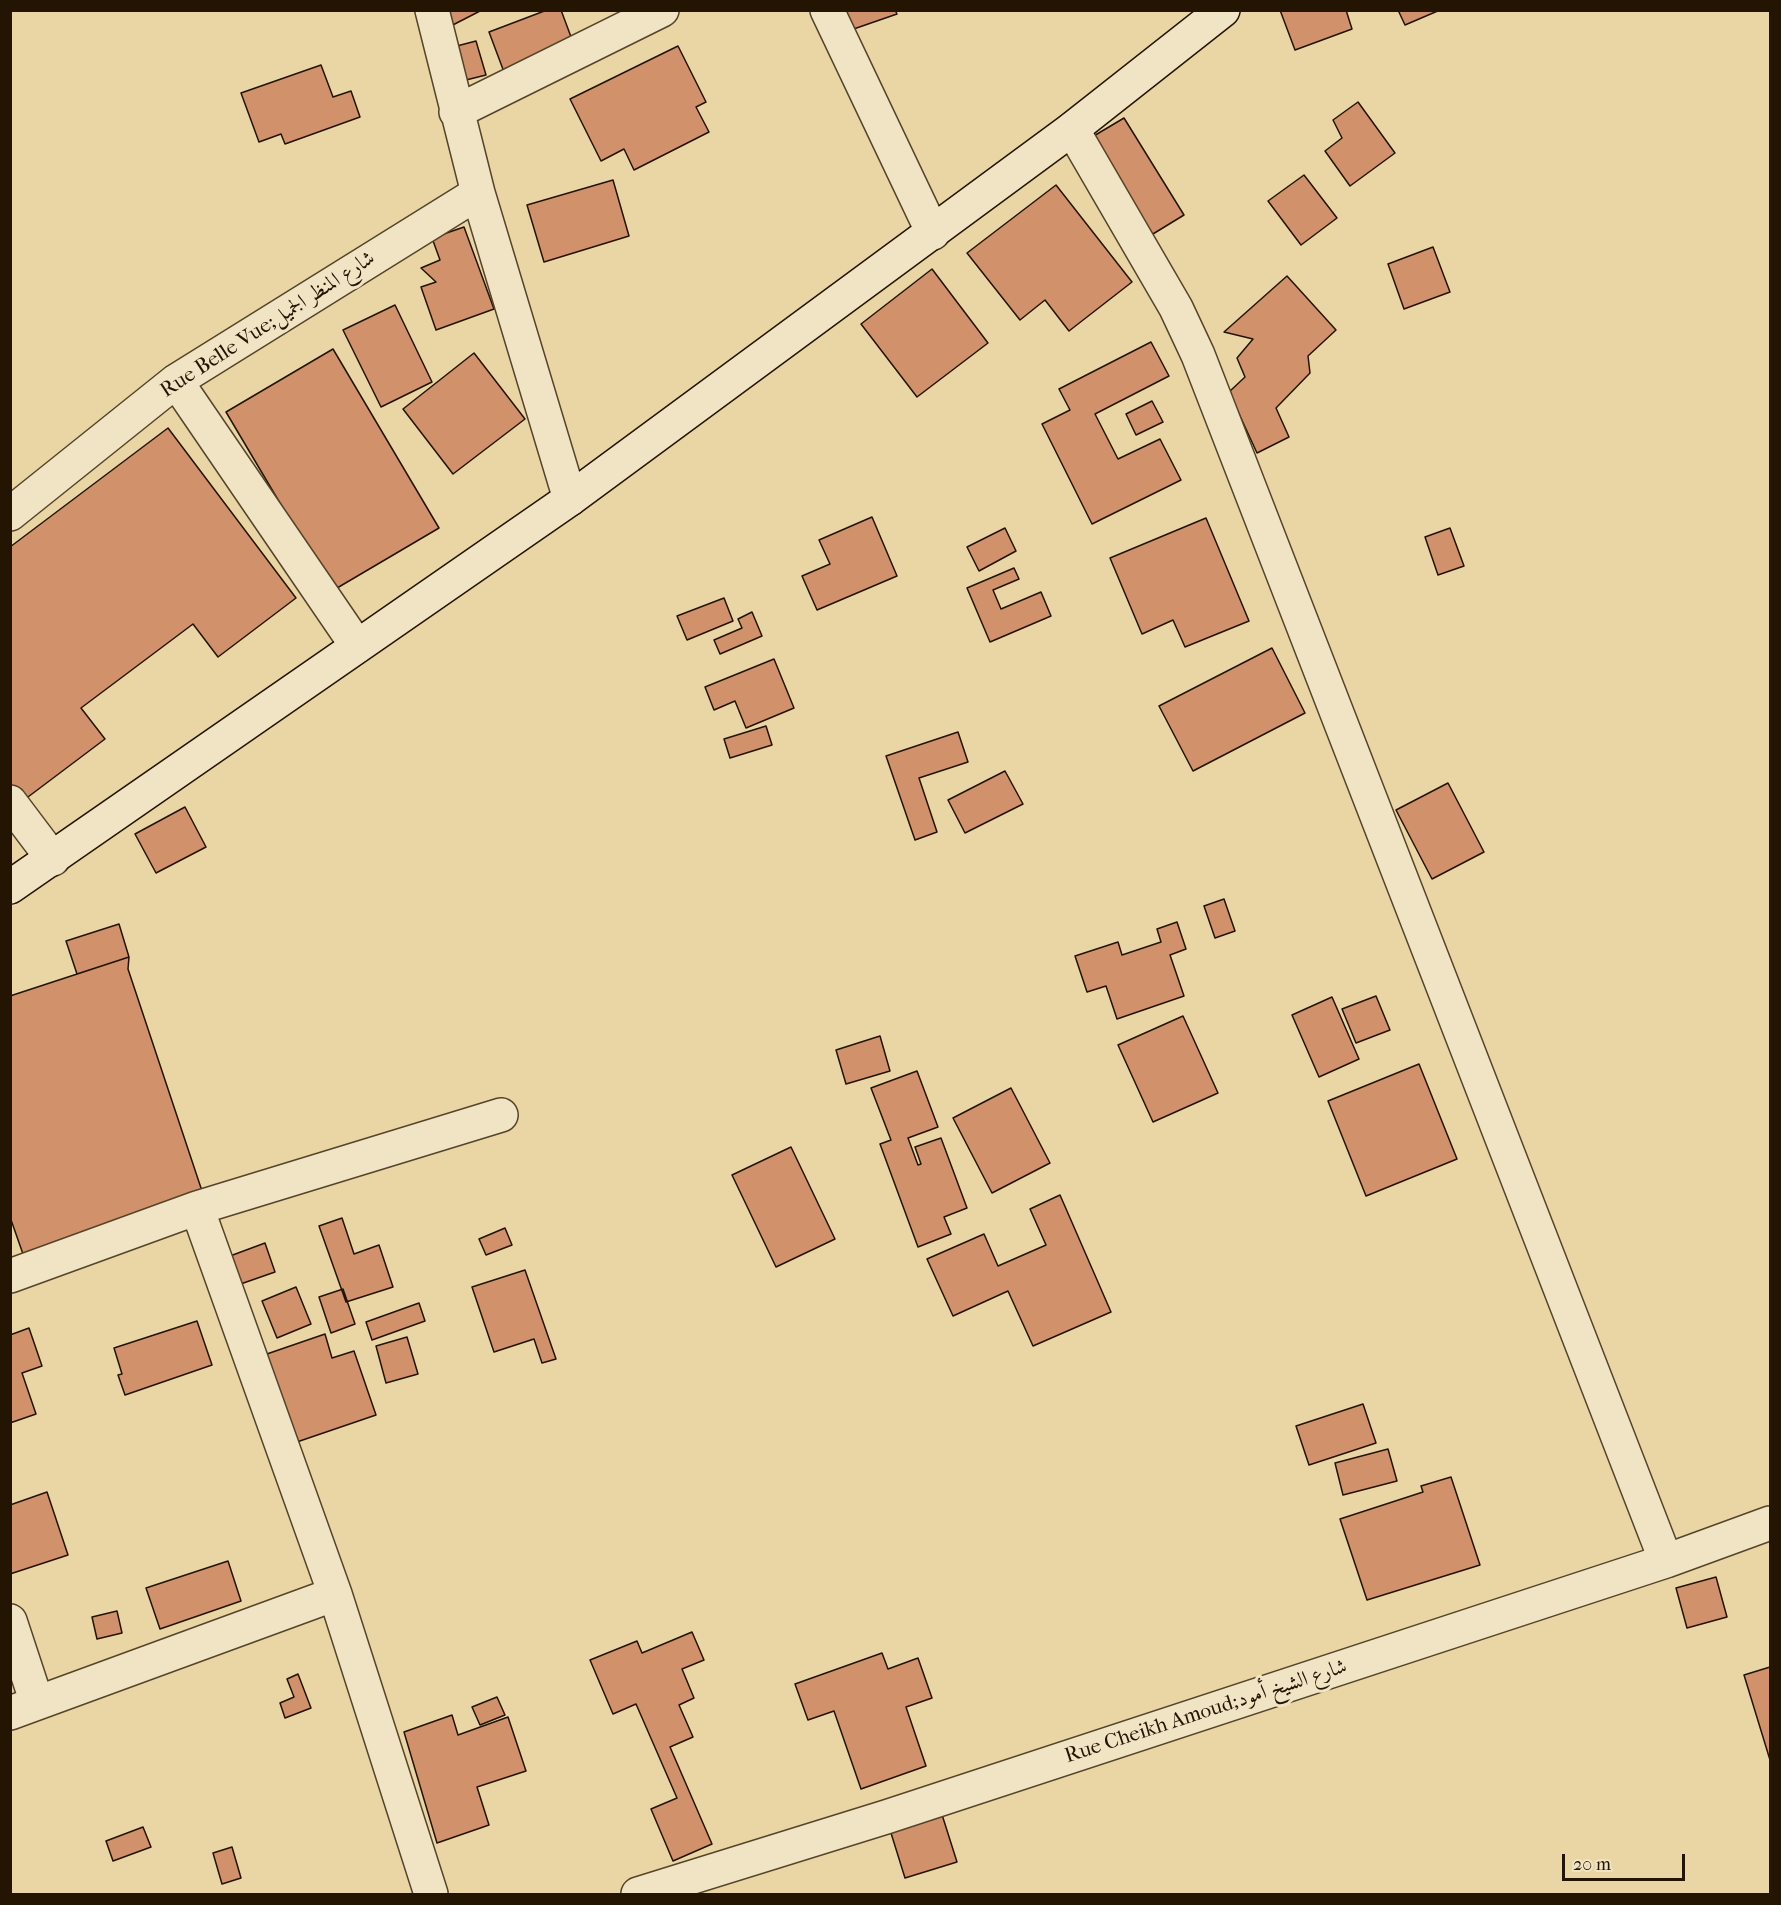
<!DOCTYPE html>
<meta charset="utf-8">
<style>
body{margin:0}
#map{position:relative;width:1781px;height:1905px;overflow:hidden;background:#e9d6a4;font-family:"IM FELL French Canon",serif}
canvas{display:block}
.frame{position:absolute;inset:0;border:12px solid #241402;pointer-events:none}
.scale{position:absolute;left:1562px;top:1854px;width:123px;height:27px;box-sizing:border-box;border:3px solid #241402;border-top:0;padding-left:8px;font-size:18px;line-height:21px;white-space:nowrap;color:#241402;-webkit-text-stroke:4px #f1e4c4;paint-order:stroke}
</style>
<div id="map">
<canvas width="1781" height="1905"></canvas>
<div class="frame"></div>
<div class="scale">20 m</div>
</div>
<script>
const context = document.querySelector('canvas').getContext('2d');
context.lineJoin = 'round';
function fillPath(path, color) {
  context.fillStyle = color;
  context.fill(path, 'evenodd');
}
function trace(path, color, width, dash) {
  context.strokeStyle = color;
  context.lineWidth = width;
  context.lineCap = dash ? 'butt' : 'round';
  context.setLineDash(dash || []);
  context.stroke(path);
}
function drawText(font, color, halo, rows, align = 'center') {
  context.font = font + ' "IM FELL French Canon",Amiri,serif';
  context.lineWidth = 6;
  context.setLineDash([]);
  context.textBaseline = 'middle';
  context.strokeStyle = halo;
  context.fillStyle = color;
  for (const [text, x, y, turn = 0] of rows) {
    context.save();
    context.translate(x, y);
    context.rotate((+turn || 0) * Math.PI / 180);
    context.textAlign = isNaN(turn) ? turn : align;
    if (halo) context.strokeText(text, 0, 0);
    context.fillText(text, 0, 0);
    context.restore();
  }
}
const building = new Path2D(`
 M437,10h45l-37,19z
 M547,10h14l16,43 -70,27 -18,-48z
 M837,10h58l2,4 -52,18z
 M1280,10h66l6,19 -57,21z
 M1398,10h42l-35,15z
 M476,41l10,34 -24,6 -9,-34z
 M678,46l28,56 -10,5 13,25 -75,38 -10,-21 -23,12 -31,-62z
 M321,65l12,32 18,-6 9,26 -75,27 -4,-10 -22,8 -18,-49z
 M1358,102l37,51 -45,33 -25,-35 17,-13 -9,-18z
 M1124,118l60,97 -36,22 -61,-97z
 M1304,175l33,43 -36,27 -33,-44z
 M613,180l16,56 -85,26 -17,-57z
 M1056,185l76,97 -63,49 -24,-31 -25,20 -53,-67z
 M464,227l30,82 -58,21 -15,-43 15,-5 -15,-14 19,-8 -8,-22z
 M1433,247l17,45 -46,17 -16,-45z
 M932,269l56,74 -71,54 -56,-73z
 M1287,276l49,54 -28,26 2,17 -34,35 13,29 -32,16 -28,-61 16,-15 -8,-19 16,-19 -29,-7z
 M395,305l37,77 -51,25 -38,-77z
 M1151,342l18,34 -74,38 23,45 42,-20 21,41 -89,44 -50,-100 28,-14 -11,-21z
 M333,349l106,179 -107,63 -106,-179z
 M474,353l51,66 -72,55 -50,-65z
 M1152,401l11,21 -27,13 -10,-21z
 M168,428l128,170 -78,59 -25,-33 -112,84 24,31 -85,64 -10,-14v-242z
 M872,517l25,59 -80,34 -15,-34 28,-12 -11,-24z
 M1206,518l43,103 -64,26 -12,-27 -31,14 -32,-76z
 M1005,528l11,23 -37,20 -12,-24z
 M1450,528l14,38 -26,9 -13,-38z
 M1014,568l5,11 -26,11 8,19 40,-17 10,24 -61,26 -23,-54z
 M724,598l9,23 -46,19 -10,-24z
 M752,612l10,24 -42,18 -6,-14 28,-12 -4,-9z
 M1272,648l33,65 -112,58 -34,-65z
 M774,659l20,49 -48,20 -11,-27 -21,9 -9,-23z
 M766,726l6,19 -42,13 -6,-19z
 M958,732l10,30 -49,16 18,54 -22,8 -29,-84z
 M1005,771l18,33 -58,29 -17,-33z
 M1448,783l36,69 -52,27 -36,-69z
 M185,807l21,40 -50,26 -21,-39z
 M1224,899l11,32 -20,7 -11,-32z
 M1177,922l9,27 -16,6 14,41 -67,23 -11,-33 -19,6 -12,-36 43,-14 4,13 39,-13 -4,-13z
 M119,924l10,33 -52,17 -11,-33z
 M129,957l-1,12 75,225 -180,60 -13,-37v-221z
 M1376,996l14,34 -34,13 -14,-34z
 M1332,997l27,62 -40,18 -27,-62z
 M1183,1016l35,77 -65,29 -35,-77z
 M880,1036l10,35 -44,13 -10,-34z
 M1419,1064l38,95 -91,37 -38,-95z
 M917,1071l21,56 -30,11 10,27 3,-1 -6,-17 26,-9 26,70 -23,9 7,17 -33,13 -38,-103 11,-4 -20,-52z
 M1011,1088l39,75 -58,30 -39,-75z
 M791,1147l44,92 -59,28 -44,-92z
 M1060,1195l51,117 -78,34 -25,-55 -55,25 -26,-57 57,-25 14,32 48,-21 -16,-36z
 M342,1218l12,36 25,-9 14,42 -47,15 -27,-76z
 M505,1228l7,17 -26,10 -7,-16z
 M265,1243l10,29 -43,15 -10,-28z
 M525,1270l31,89 -14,4 -8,-24 -40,13 -22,-65z
 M296,1287l15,37 -34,14 -15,-37z
 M343,1289l12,35 -24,9 -12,-36z
 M419,1303l6,18 -53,19 -6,-18z
 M197,1321l15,44 -87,30 -7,-20 4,-1 -8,-26z
 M29,1328l13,38 -20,7 14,41 -26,9v-88z
 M325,1334l7,24 22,-7 22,64 -85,29 -30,-88z
 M407,1337l11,37 -32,9 -10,-37z
 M1363,1404l13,39 -67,22 -13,-39z
 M1388,1449l9,32 -54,14 -8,-32z
 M1451,1477l29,88 -113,35 -27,-81 83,-27 -2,-6z
 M47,1492l21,63 -58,19v-69z
 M228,1561l13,40 -81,28 -14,-41z
 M1716,1577l11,40 -40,11 -11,-40z
 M117,1611l5,22 -25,6 -5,-22z
 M692,1632l12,28 -22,9 12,29 -15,7 14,32 -23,10 42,97 -39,17 -22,-52 26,-11 -41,-94 -23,10 -23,-54 47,-19 5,12z
 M882,1653l6,16 30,-11 14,40 -26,9 20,59 -65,23 -27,-78 -26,9 -13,-36z
 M1770,1667v93l-26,-85z
 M298,1674l13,34 -26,10 -5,-15 14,-6 -7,-18z
 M497,1697l8,18 -25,10 -8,-18z
 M452,1715l6,20 50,-18 18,54 -49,16 12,38 -52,18 -33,-111z
 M938,1802l19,60 -52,16 -19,-61z
 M143,1827l8,20 -38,14 -7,-20z
 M232,1847l9,31 -19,6 -9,-31z`);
const street = new Path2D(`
 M432,10l46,183 92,306
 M827,10l106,223
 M456,112l206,-102
 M1072,129l104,179 22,47 468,1206
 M176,381l181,265
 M10,514l166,-133 302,-188
 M10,802l43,57
 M197,1208l138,386 96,300
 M10,1276l187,-68 304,-93
 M10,1621l27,82
 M10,1713l325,-119
 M638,1894l248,-77 780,-256 104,-38`);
const secondary = new Path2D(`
 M10,887l560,-388 502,-370 151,-119`);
const streetNames = [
 ["Rue Belle Vue;شارع المنظر الجميل",268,325,-33],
 ["Rue Cheikh Amoud;شارع الشيخ أمود",1206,1712,-18]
];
fillPath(building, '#d0916b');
trace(building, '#241402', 1.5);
trace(street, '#55442a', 36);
trace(secondary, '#241402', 36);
trace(street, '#f1e4c4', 33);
trace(secondary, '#f1e4c4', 33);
drawText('21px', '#241402', '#f1e4c4', streetNames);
</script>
